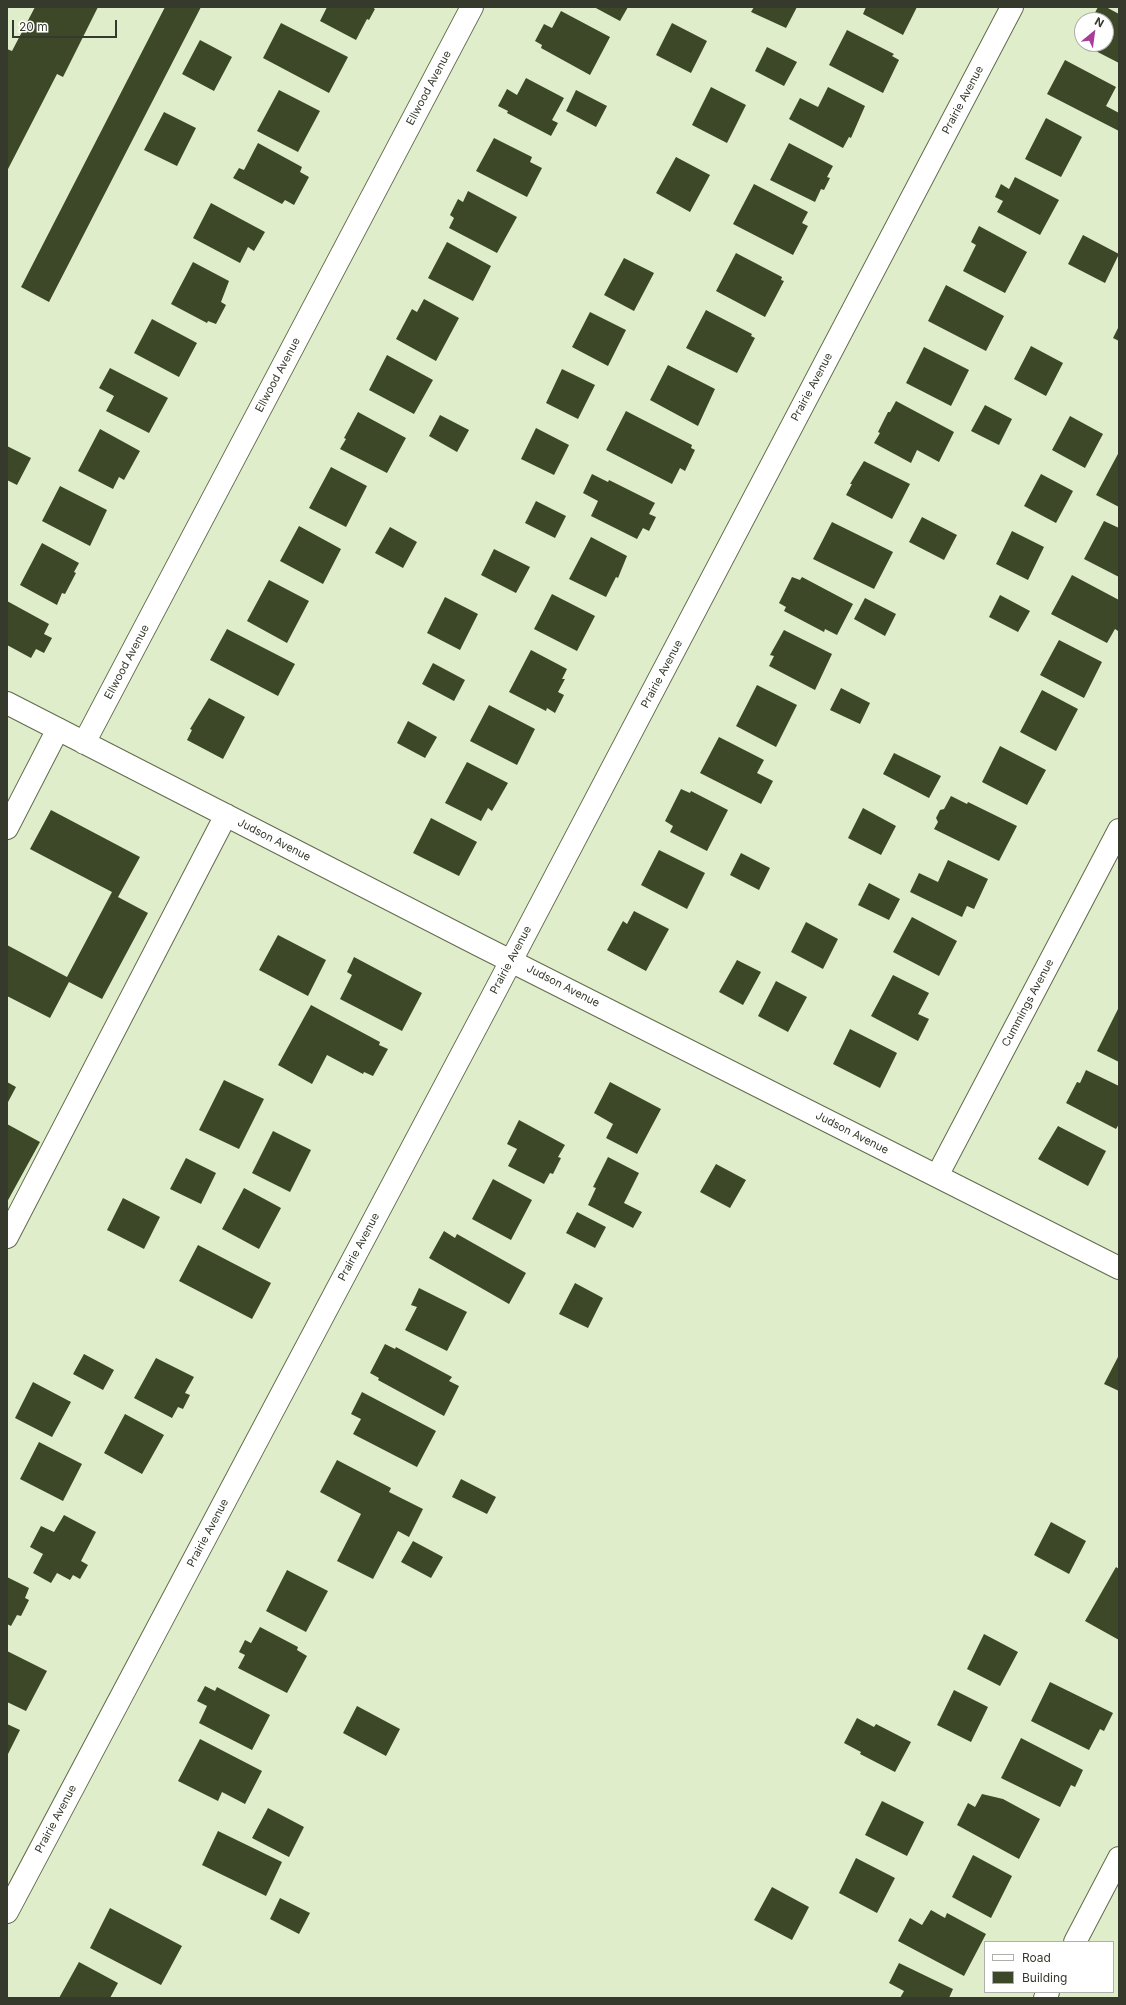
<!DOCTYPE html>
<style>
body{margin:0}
#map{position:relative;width:1126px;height:2005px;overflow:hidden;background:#e0edca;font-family:Inter,sans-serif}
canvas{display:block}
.frame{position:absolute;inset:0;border:8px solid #353a2d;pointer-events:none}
.legend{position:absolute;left:984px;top:1941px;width:130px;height:52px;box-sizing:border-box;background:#fff;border:1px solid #aeb0ab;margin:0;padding:5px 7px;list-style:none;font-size:12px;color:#353a2d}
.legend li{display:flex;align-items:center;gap:8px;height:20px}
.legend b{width:20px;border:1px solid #aeb0ab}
.north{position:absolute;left:1074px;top:12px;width:40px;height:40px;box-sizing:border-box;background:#fff;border:1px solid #aeb0ab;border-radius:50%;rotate:29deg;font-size:11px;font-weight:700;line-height:16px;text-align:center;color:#353a2d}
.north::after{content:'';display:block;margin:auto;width:14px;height:18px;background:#a93b99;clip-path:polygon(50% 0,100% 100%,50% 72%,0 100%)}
.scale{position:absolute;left:12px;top:20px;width:105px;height:18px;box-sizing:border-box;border:2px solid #353a2d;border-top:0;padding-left:5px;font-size:12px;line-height:14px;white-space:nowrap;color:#353a2d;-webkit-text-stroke:3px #fff;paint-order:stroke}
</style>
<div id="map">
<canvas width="1126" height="2005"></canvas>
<div class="frame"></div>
<ul class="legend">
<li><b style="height:5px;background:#fff"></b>Road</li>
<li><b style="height:11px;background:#3d4828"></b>Building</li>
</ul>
<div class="north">N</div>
<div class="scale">20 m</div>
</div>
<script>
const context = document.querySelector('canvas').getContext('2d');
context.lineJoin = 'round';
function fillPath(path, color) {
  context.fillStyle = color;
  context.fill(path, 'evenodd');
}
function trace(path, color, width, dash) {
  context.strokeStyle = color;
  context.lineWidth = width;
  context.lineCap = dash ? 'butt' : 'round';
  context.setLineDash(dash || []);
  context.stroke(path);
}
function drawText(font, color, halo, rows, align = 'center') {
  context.font = font + ' Inter,sans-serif';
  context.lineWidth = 4;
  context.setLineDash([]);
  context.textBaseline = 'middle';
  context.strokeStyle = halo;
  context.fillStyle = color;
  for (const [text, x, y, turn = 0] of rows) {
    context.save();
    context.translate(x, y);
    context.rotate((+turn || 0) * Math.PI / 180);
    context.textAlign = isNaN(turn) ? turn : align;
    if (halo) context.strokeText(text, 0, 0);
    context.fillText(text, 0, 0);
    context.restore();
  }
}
const building = new Path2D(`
 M35,7h63l-35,70 -6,-3 -50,97v-122l5,2z
 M165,7h36l-152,295 -28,-15z
 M327,7h45l3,2 -6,11 -2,-1 -11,21 -36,-19z
 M594,7h34l-8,14z
 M754,7h43l-11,21 -35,-16z
 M866,7h51l-14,28 -40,-21z
 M1098,7h8l13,7v49l-37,-19h24v-24h-15z
 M561,11l49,26 -20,38 -49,-27 1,-3 -7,-4 9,-17 8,4z
 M281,23l67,34 -19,36 -66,-35z
 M672,23l35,18 -16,32 -35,-18z
 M847,30l47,24 -2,2 7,4 -16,33 -54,-28z
 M200,40l32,17 -18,34 -32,-17z
 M767,47l30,15 -13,24 -29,-15z
 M1065,60l51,27 -10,19 13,7v18l-72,-37z
 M526,78l38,20 -12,22 6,3 -7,13 -44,-23 1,-2 -10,-5 9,-17 10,6z
 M711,87l35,18 -19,38 -35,-18z
 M828,87l37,19 -14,32 -2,-1 -6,11 -54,-29 11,-21 18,9z
 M279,90l41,21 -22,41 -41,-21z
 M576,90l31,16 -11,21 -30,-16z
 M164,112l32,16 -19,38 -33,-16z
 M1046,118l36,19 -21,40 -36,-18z
 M494,138l38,19 -2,5 12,6 -15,29 -51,-26z
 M258,143l44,24 -2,5 9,5 -15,28 -9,-5 -3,4 -49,-26 6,-10 5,2z
 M789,143l44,23 -6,11 3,1 -6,12 -3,-1 -6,13 -45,-22z
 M676,157l34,18 -20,37 -34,-19z
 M1015,177l44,23 -19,35 -43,-23 6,-11 -8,-4 6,-13 8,5z
 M754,184l54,28 -6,11 6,3 -15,29 -60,-31z
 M468,191l49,26 -20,36 -48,-25 5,-10 -4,-3 8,-16 5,3z
 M211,203l54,29 -11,19 -6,-4 -8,16 -47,-25z
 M979,226l48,26 -22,41 -42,-22 13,-26 -5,-3z
 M1083,235l36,19 -14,29 -37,-19z
 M447,242l44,24 -18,35 -45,-23z
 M736,253l46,24 -1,3 3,1 -19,36 -49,-26z
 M624,258l30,15 -20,38 -30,-16z
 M193,262l36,19 -8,21 5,3 -10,19 -8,-3 -1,2 -36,-19z
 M946,285l58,31 -18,35 -58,-30z
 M424,299l35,19 -23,43 -40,-22 16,-30 5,3z
 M706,310l46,24 -1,2 4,2 -18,35 -51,-25z
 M590,312l36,18 -18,36 -36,-19z
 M152,319l45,24 -18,34 -45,-24z
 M1119,326v15l-6,-3z
 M1031,346l32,17 -17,33 -32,-17z
 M924,347l45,23 -18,36 -45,-23z
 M387,355l46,25 -19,34 -45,-24z
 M668,365l47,24 -17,37 -48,-26z
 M110,368l58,30 -19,35 -43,-22 8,-15 -15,-8z
 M562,369l33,16 -17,34 -32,-16z
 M896,401l58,31 -15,30 -22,-12 -6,13 -37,-20 6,-10 -2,-1 10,-20h2z
 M985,405l27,14 -13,26 -28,-14z
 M626,411l66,34 -1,3 4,2 -10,21 -5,-3 -8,16 -66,-34z
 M358,412l48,26 -19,35 -47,-24 6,-10 -2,-1z
 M440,415l29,15 -12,22 -28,-16z
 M1070,416l33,18 -18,34 -33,-18z
 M536,428l33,17 -15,30 -33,-16z
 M100,429l40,22 -16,29 -5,-3 -6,12 -35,-18z
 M7,446l24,12 -14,27 -10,-5z
 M1119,452v55l-23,-12z
 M864,461l46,23 -18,35 -46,-24 6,-11h-2z
 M331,467l36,19 -21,41 -37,-19z
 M592,474l16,8 1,-2 46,23 -6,11 7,3 -7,14 -6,-3 -6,11 -46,-23 7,-15 -15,-8z
 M1041,474l32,17 -17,32 -32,-17z
 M60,486l47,24 -17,36 -48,-25z
 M536,501l30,15 -11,22 -30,-15z
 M922,517l35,18 -13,25 -35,-18z
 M1104,521l15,7v49l-35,-18z
 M832,522l61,30 -19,37 -61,-30z
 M299,526l42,23 -18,35 -43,-23z
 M390,527l27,15 -14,26 -28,-15z
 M1012,531l32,16 -16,33 -32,-16z
 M591,537l36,19 -9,22 -2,-1 -10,20 -37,-18z
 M42,543l37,20 -5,9 2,1 -11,21 -3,-1 -5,12 -37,-20z
 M494,549l36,18 -14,26 -35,-18z
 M1072,575l47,25v28l-1,3 -3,-2 -8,14 -56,-29z
 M792,577l8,3 2,-3 51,27 -16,31 -12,-6 -1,3 -40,-21 2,-4 -7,-4z
 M269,580l40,21 -22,42 -40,-22z
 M552,594l43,22 -18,35 -43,-22z
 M1000,595l30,16 -12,21 -29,-15z
 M445,597l33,17 -18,36 -33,-17z
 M865,598l31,16 -11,22 -31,-17z
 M7,601l42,23 -5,10 8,4 -8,15 -8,-4 -5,9 -24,-13z
 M227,629l68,35 -17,32 -68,-36z
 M784,630l48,24 -17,36 -46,-24 5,-10 -4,-1z
 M1059,640l43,22 -18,36 -44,-23z
 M531,650l36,19 -5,10h3l-7,13 6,3 -9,18 -8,-5 -1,3 -37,-19z
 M433,663l32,17 -11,21 -32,-17z
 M757,685l40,20 -21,42 -40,-21z
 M841,688l29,15 -10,21 -30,-14z
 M1042,690l36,19 -22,42 -36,-19z
 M209,698l36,19 -22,42 -36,-19 5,-10 -2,-1z
 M489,705l46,24 -18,36 -47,-24z
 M408,721l29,16 -12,21 -28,-15z
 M719,737l45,23 -7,13 16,8 -12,23 -61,-31z
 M1000,746l46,24 -19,35 -45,-23z
 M894,753l47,23 -12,22 -46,-24z
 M467,762l41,21 -16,28 -4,-3 -7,13 -36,-18z
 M681,789l9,4 1,-2 37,19 -21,41 -37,-19 3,-6 -8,-5z
 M951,796l16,8 1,-2 49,24 -18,35 -65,-32 4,-7 -2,-4 4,-8 4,-1z
 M863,808l33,18 -15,29 -33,-17z
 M51,810l89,47 -22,40 30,16 -46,86 -33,-17 -19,36 -43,-22v-51l60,32 45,-85 -82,-43z
 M431,818l46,24 -18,34 -46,-23z
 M659,850l46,23 -18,36 -46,-24z
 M741,853l29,15 -11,22 -29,-15z
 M948,860l40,19 -14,30 -7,-3 -5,11 -52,-25 9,-19 19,9z
 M869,883l31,16 -11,21 -31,-15z
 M634,911l35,18 -23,42 -39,-21 16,-29 4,3z
 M912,917l45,24 -18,35 -46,-24z
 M806,922l32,17 -15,30 -32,-17z
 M278,935l48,25 -18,36 -49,-26z
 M354,957l68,36 -20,38 -62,-32 12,-24 -5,-3z
 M737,960l24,12 -18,33 -24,-13z
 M893,975l36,18 -11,21 11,5 -11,22 -47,-25z
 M776,981l31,16 -19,35 -30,-16z
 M311,1005l69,37 -1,3 9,4 -15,27 -9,-4 -1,2 -36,-19 -15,29 -34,-19z
 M1119,1007v55l-22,-11z
 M850,1029l47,24 -17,35 -47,-24z
 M1086,1070l33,16v38l-3,5 -50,-26 11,-21 3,1z
 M224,1080l40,19 -25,50 -40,-19z
 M7,1082l9,5 -9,17z
 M610,1082l51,27 -24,45 -31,-16 7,-14 -19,-11z
 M519,1120l46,25 -7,12 3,1 -8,16 -3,-1 -6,11 -36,-18 9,-17 -10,-5z
 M7,1124l33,18 -33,60z
 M1058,1126l48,25 -18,35 -50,-27z
 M273,1131l38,19 -21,42 -38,-19z
 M608,1157l31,16 -15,30 18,9 -9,16 -45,-23 8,-17 -3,-1z
 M186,1158l30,15 -15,31 -31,-15z
 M716,1164l30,16 -16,28 -30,-16z
 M493,1179l39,21 -21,40 -39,-21z
 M244,1188l37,20 -22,41 -37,-20z
 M123,1198l37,19 -16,32 -37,-19z
 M577,1212l29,15 -11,21 -29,-15z
 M444,1231l11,7 2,-4 69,39 -17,31 -80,-46z
 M198,1245l73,38 -19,36 -73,-38z
 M575,1283l28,15 -15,30 -29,-14z
 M419,1288l48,24 -20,39 -42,-21 12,-23 -6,-2z
 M385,1344l10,5 1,-2 56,30 -3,4 10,5 -15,30 -66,-36 1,-2 -9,-5z
 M84,1354l30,16 -11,20 -30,-16z
 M1119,1355v36l-15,-7z
 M156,1358l38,19 -9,16 5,2 -7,14 -5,-2 -6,11 -38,-20z
 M33,1382l38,20 -19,35 -37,-19z
 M362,1392l74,39 -19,36 -64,-33 8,-15 -10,-5z
 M125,1414l39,21 -22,39 -38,-21z
 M39,1442l43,22 -19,37 -43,-22z
 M337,1460l54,28 -2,4 34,17 -14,28 -11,-6 -25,48 -36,-18 24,-47 -41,-22z
 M461,1479l35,18 -9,17 -35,-17z
 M64,1515l32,17 -15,29 7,4 -8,14 -7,-4 -3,5 -13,-7 -6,10 -18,-10 10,-19 -13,-7 11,-21 13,6z
 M1051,1522l35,19 -17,33 -35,-19z
 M413,1541l30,16 -12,21 -30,-16z
 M1116,1567l3,2v71l-34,-19z
 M287,1570l41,21 -22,41 -40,-21z
 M7,1577l22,11 -4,10 4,2 -8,16 -4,-1 -6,11 -4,-2z
 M260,1627l38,20 -1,3 10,6 -20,37 -49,-25 7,-13 -6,-3 6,-12 6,3z
 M984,1634l34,18 -18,34 -33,-17z
 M7,1651l40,20 -21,40 -19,-9z
 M1050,1682l63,31 -9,18 -4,-2 -11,21 -58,-29z
 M205,1686l10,5 2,-4 53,28 -18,35 -53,-27 8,-17 -10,-5z
 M954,1690l34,17 -17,35 -34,-17z
 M357,1706l43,23 -14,27 -43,-23z
 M857,1718l17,9 2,-3 35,18 -16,30 -35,-18 1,-2 -17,-9z
 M7,1724l13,6 -13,26z
 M1021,1738l62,32 -8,17 -4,-2 -11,22 -59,-29z
 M200,1739l62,32 -17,33 -23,-12 -4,9 -40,-20z
 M982,1794l21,5 37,20 -21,40 -62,-34 11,-22 7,4z
 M882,1801l42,21 -17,34 -42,-21z
 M268,1808l36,19 -15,30 -37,-19z
 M218,1831l64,31 -16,34 -64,-31z
 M973,1855l39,21 -21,42 -39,-21z
 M856,1858l39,20 -18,35 -38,-20z
 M772,1887l37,20 -17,33 -38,-20z
 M280,1898l30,15 -11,21 -29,-15z
 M110,1908l72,38 -21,39 -71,-37z
 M931,1910l14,8 2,-5 39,21 -22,42 -66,-35 12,-23 12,7z
 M79,1962l39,21 -8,15h-51z
 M899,1963l54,26 -4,9h-49l4,-7 -15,-8z`);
const minor = new Path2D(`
 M7,703l472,242 640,323
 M84,743l388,-736
 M7,828l51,-99
 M937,1176l182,-346
 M7,1237l219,-422
 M7,1912l484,-913 521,-992
 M1075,1942l44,-84
 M1045,1998l3,-6`);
const streetNames = [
 ["Ellwood Avenue",429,88,-62],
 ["Prairie Avenue",963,100,-62],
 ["Ellwood Avenue",278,375,-62],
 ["Prairie Avenue",812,387,-62],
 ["Ellwood Avenue",127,662,-62],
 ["Prairie Avenue",662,674,-62],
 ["Judson Avenue",274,840,27],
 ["Prairie Avenue",511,960,-62],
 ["Judson Avenue",563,986,27],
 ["Cummings Avenue",1028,1003,-62],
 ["Judson Avenue",852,1133,27],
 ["Prairie Avenue",359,1247,-62],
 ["Prairie Avenue",208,1533,-62],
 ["Prairie Avenue",56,1819,-62]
];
fillPath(building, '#3d4828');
trace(minor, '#606b4c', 24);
trace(minor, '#fff', 22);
drawText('11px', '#353a2d', '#fff', streetNames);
</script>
